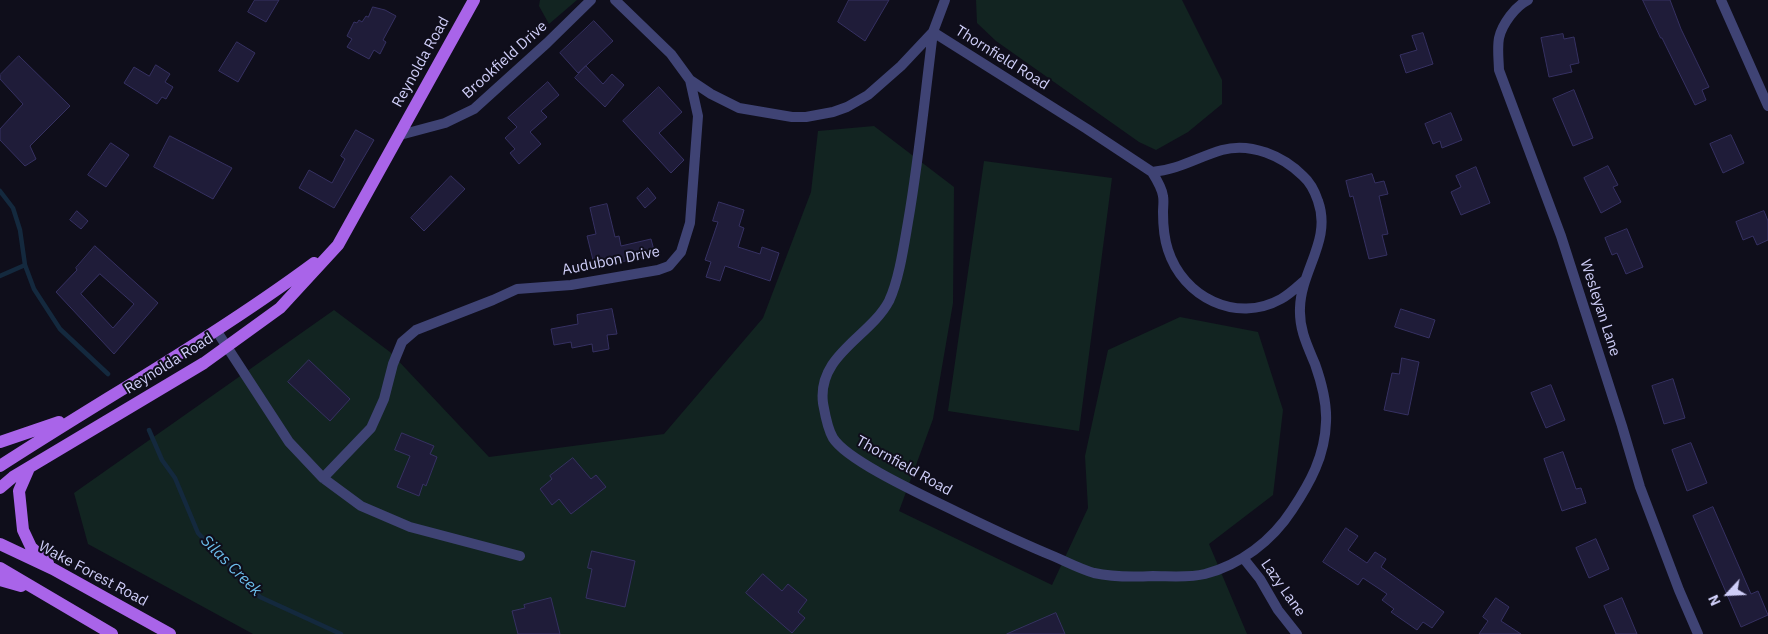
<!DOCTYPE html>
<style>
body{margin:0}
#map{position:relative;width:1768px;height:634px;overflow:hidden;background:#0f0e1b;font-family:"IBM Plex Sans",sans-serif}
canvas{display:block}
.north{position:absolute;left:1703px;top:569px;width:50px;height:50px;-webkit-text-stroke:4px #0f0e1b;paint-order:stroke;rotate:245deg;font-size:14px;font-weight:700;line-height:20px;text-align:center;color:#cfcef8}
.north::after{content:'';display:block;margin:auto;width:18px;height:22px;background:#cfcef8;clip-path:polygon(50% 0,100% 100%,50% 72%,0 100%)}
</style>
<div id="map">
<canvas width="1768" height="634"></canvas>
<div class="north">N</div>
</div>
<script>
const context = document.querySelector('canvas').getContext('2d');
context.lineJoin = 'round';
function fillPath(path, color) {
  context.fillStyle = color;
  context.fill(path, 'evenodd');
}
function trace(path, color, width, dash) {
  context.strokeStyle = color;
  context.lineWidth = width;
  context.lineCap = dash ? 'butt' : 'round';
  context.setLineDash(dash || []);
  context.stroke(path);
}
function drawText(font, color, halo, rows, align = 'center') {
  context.font = font + ' "IBM Plex Sans",sans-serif';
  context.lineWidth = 4;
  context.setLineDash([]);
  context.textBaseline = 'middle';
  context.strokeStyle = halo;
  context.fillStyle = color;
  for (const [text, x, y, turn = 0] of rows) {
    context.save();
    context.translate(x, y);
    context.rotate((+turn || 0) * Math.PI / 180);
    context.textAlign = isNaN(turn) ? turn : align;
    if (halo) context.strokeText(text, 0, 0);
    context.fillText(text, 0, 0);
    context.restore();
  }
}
const green = new Path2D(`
 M540,0h37l-28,24 -10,-18z
 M976,0h206l40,80v24l-34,28 -32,18 -17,-8 -143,-101 -19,-18z
 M874,126l80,61 -1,116 -20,116 -34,92 153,74 36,-77 -3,-52 23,-106 72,-33 78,15 25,78 -10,85 -64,49 38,90h-994l-165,-90 -14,-51 260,-183 56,42 99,105 175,-23 99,-116 48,-126 7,-61z
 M984,161l128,17 -33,253 -131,-20z`);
const stream = new Path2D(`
 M0,191l13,17 7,22 5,35 9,24 26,40 48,45
 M0,276l25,-11
 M149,430l13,30 13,18 23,55 62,64 81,37`);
const building = new Path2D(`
 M255,0h24l-13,22 -18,-10z
 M849,0h40l-24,41 -27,-19z
 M1643,0h27l11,29 28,58 -7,3 4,10 -11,5 -33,-67h-1z
 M373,7l12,3 11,6 -13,24 3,2 -6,12 -6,-4 -5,9 -22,-12 5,-8 -5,-3 7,-14 3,1 2,-3 3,2 4,-6 2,1z
 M594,21l19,20 -35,32 -18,-20z
 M1423,33l10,31 -27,9 -6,-18 17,-5 -5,-14z
 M1563,34l1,5 10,-2 5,26 -9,2 2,7 -23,5 -8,-39z
 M237,42l18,11 -17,29 -19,-11z
 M19,56l51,50 -40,40 6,13 -11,7 -25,-26v-11l23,-25 -23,-25v-4z
 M156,65l14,9 -5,8 8,5 -7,12 -4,-2 -5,7 -33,-21 10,-16 15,9z
 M586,66l17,18 9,-10 12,11 -19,22 -30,-29z
 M548,82l11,13 -18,16 6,6 -17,15 11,12 -22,20 -9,-11 5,-4 -10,-11 12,-11 -9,-9z
 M659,87l23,25 -23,21 25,27 -13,13 -48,-52z
 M1574,90l19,48 -20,8 -20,-47z
 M1451,113l11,27 -20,8 -2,-7 -7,3 -8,-20z
 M356,130l18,10 -40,68 -35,-20 10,-18 23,13 13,-24 -4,-3z
 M1731,135l13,28 -21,10 -13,-29z
 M170,136l62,32 -19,31 -59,-32z
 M111,143l18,12 -23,32 -18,-12z
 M1608,166l10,19 -5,2 8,15 -20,11 -17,-35z
 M1476,167l14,36 -29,12 -10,-23 10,-5 -5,-11z
 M1372,174l3,9 9,-2 4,13 -9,2 9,38 -6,1 5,20 -18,4 -16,-63 -3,1 -4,-16z
 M451,176l14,13 -41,42 -13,-13z
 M648,188l8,10 -11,10 -8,-10z
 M719,202l25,8 -5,16 5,2 -6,19 22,7 2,-7 17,6 -9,28 -45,-15 -5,15 -14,-4 5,-15 -6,-2 13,-38 -5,-1z
 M607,204l8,33 4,-1 2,10 30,-7 4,15 -60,14 -8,-32 9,-2 -6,-26z
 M77,211l11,10 -7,8 -11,-9z
 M1764,211l4,10v19l-11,5 -4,-9 -10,4 -7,-18z
 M1627,229l16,38 -17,7 -9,-21 -5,2 -7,-17z
 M95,246l63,57 -44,51 -58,-62 21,-22 -1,-2zM100,274l34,30 -21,24 -32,-34z
 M612,309l5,25 -10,1 2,14 -16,3 -1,-8 -20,4 -1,-6 -17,3 -3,-16 27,-5 -1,-9z
 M1401,309l34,11 -6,18 -34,-11z
 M1402,358l17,4 -11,53 -24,-5 8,-37 7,1z
 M309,360l41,39 -20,22 -42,-39z
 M1673,379l12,39 -21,6 -12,-38z
 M1551,385l14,35 -19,8 -15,-35z
 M402,433l32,13 -4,8 7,3 -11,29 -3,-2 -4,12 -22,-9 13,-31 -15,-6z
 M1691,443l16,40 -20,8 -15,-41z
 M1563,452l13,37 5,-1 5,15 -24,8 -18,-52z
 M573,458l18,21 5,-4 10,12 -35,27 -12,-15 -7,6 -12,-16 12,-10 -2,-3z
 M1713,507l38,87 7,-3 10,24 -27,12 -48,-111z
 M1346,528l12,8 -10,14 19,13 8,-11 11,7 -5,8 63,45 -12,16 -9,-6 -6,8 -26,-18 3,-3 -12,-9 5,-6 -24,-16 -5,7 -35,-23z
 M1596,539l13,30 -20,9 -13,-30z
 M592,551l43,10 -10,46 -39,-9 6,-29 -4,-1z
 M763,574l19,17 6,-7 19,16 -9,12 7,6 -13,15 -46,-40z
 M551,598l9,36h-42l-6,-23 13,-3 -1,-3z
 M1496,598l13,9 -8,14 20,13h-42l9,-13 -5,-4z
 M1622,598l15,36h-21l-12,-28z
 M1056,613l9,21h-58z`);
const street = new Path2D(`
 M615,0l56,54 19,26 21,14 28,14 53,9h14l27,-5 14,-5 21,-12 33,-29 32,-34 12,-32
 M1528,0c-8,4 -12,8 -18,16 -15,20 -12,29 -11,54l62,166 61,190 18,61 39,103 19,44
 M1721,0l47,106
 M933,32l154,97 65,43c26,-2 46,-15 70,-22 29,-8 61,6 81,26 8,7 12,16 15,25 14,39 -17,69 -18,107 -1,21 7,37 15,56 6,17 12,40 11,58 -1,34 -16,61 -34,88 -20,31 -52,55 -87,64 -16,4 -36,2 -52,2 -19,1 -41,1 -59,-3 -14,-4 -27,-11 -41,-17 -32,-13 -63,-28 -94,-43 -28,-14 -111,-51 -126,-75 -6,-10 -8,-24 -10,-35 -6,-48 47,-66 66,-102 10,-21 15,-56 19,-79 11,-63 17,-127 25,-190z
 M400,135l45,-12 29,-14 73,-66 44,-43
 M1152,172c5,8 10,16 11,24 1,5 0,11 0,16 0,12 1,26 5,38 15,47 68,74 113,49 9,-5 17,-13 24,-19
 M216,330l73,112 34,36 48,-50 13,-29 9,-35 9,-22 14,-12 77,-30 24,-11 54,-4 87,-15 11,-4 12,-14 9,-29 8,-107 -8,-36
 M323,478l38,28 49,21 110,29
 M1244,559l16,20 18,31 19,24`);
const primary = new Path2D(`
 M0,442l59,-20
 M0,466c105,-68 214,-129 314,-203
 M29,468l-10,23 4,39 8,17 17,16
 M0,488l13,-11 191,-114 76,-55 58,-63 136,-245
 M0,544l53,25 117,65
 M0,568l112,66
 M0,580l21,6`);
const streetNames = [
 ["Thornfield Road",1002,58,32],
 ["Brookfield Drive",505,60,-42],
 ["Reynolda Road",421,62,-61],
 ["Audubon Drive",611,261,-11],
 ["Wesleyan Lane",1600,308,72],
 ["Reynolda Road",169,364,-32],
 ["Thornfield Road",904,466,29],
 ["Wake Forest Road",93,574,28],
 ["Lazy Lane",1283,588,55]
];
const waterNames = [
 ["Silas Creek",231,566,45]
];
fillPath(green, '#122421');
trace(stream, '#14293e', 4.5);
fillPath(building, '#1f1c39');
trace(building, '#363162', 1);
trace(street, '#3f4374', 10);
trace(primary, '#a964e9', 12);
drawText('15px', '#cfcef8', '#0f0e1b', streetNames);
drawText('italic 16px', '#6bbdea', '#0f0e1b', waterNames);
</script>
